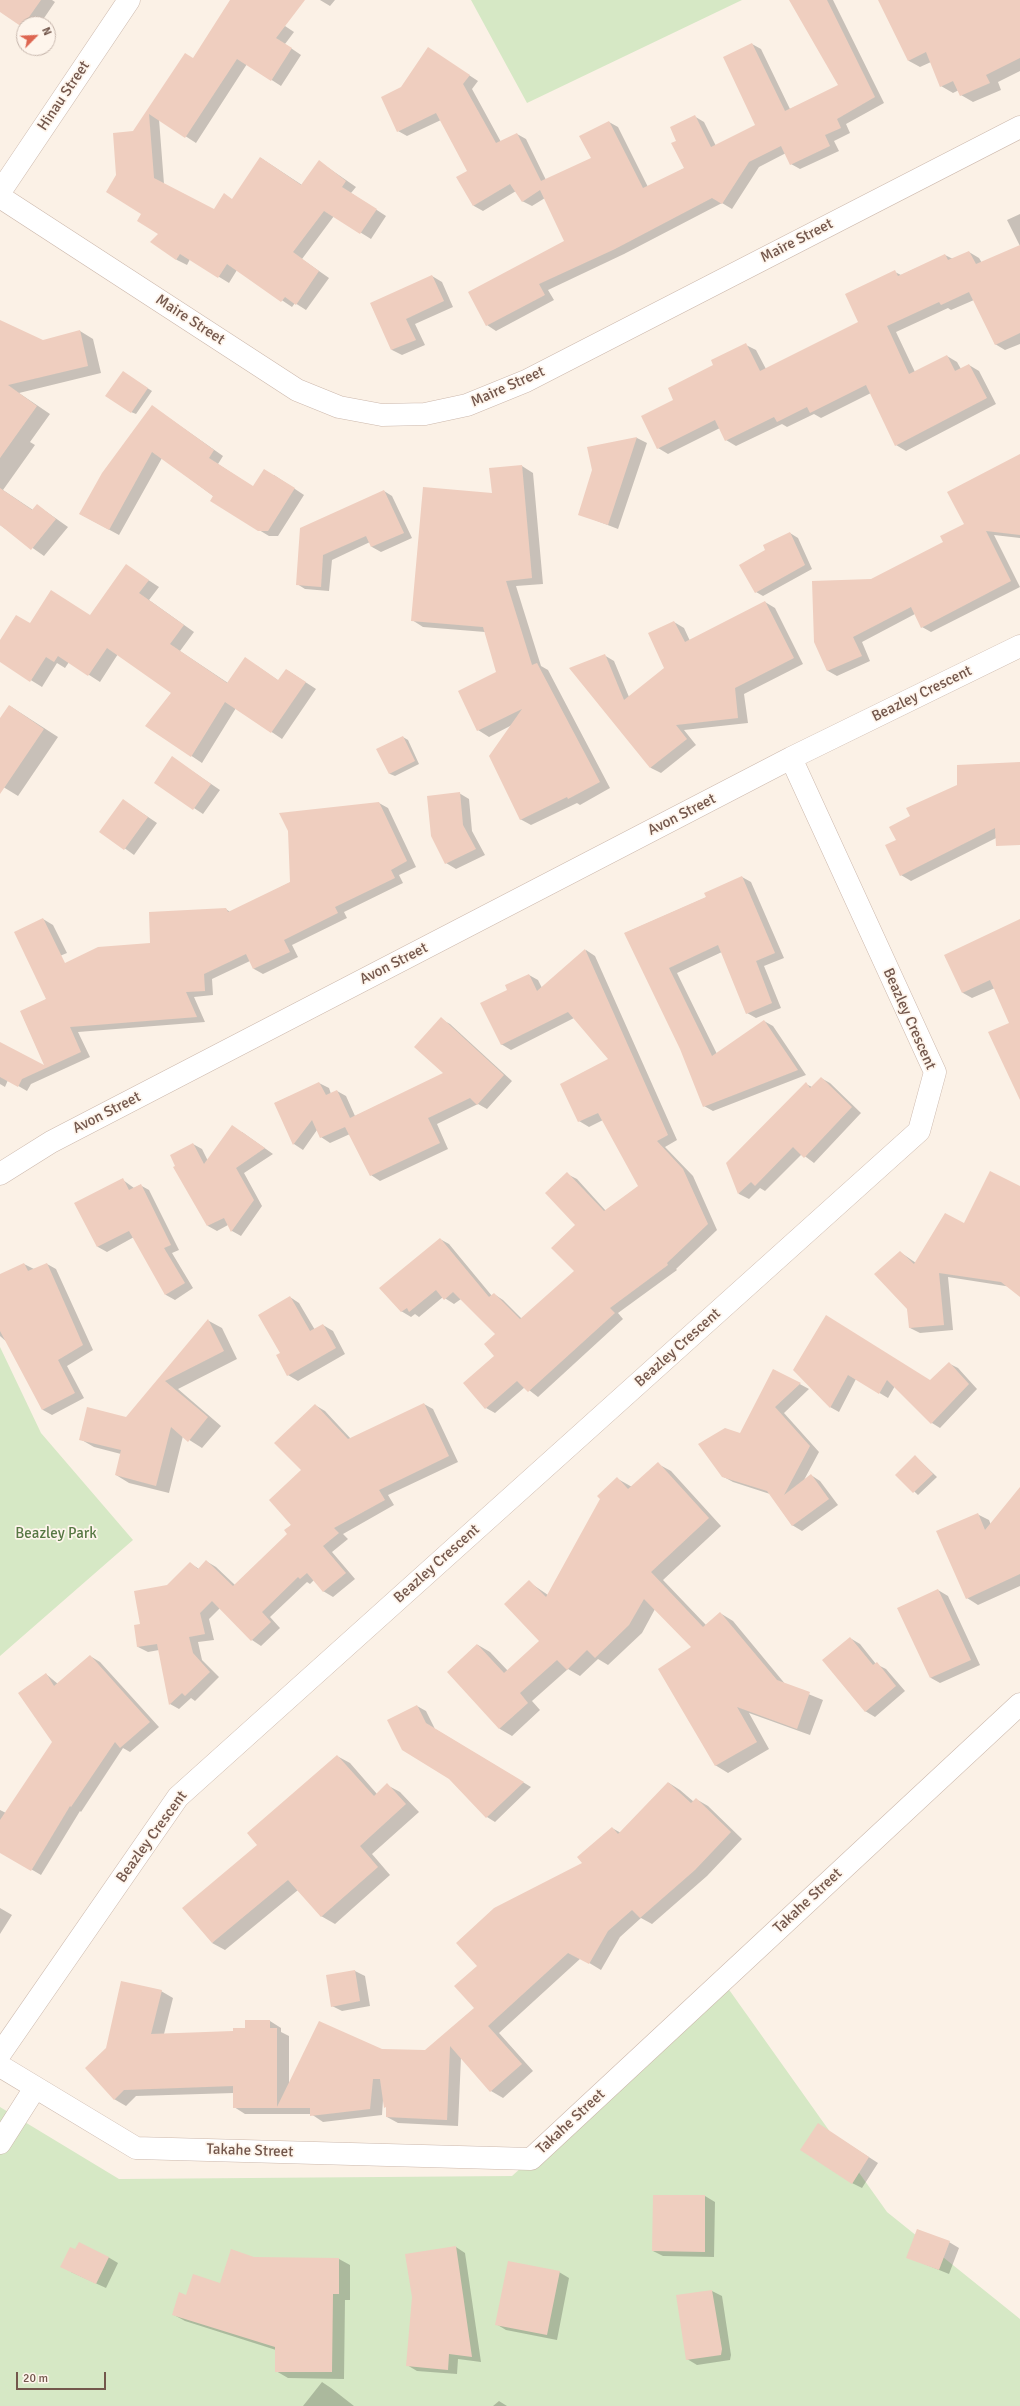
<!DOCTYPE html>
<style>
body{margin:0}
#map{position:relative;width:1020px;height:2406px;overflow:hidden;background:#fbf1e6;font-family:Signika,sans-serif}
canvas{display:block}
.north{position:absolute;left:16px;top:16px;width:40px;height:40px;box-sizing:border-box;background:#fef5ec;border:1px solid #c6b6ac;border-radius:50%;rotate:66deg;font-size:11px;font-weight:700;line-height:16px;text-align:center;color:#73574c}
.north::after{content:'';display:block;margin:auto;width:14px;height:18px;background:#de6651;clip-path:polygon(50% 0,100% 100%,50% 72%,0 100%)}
.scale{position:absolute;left:16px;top:2372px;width:90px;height:18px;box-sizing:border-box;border:2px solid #73574c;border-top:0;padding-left:5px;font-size:12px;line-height:14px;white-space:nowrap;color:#73574c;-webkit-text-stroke:3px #fef5ec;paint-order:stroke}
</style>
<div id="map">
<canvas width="1020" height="2406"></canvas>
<div class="north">N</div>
<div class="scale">20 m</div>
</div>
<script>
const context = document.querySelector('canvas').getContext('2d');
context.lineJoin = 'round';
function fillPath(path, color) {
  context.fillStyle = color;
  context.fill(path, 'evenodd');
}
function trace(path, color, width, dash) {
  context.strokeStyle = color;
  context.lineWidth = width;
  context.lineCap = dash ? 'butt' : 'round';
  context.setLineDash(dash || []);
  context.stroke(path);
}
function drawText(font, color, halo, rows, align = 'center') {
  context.font = font + ' Signika,sans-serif';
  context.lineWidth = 3.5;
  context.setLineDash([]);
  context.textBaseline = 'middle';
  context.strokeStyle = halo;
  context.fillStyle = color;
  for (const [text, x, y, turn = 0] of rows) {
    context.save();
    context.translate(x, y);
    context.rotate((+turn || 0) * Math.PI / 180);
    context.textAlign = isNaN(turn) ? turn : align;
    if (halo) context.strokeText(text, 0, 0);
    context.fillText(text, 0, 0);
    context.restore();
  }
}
const green = new Path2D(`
 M471,0h271l-215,103z
 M0,1347l41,86 92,107 -133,116z
 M725,1984l162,228 133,107v87h-1020v-299l119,72 393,-3z`);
const shadow = new Path2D(`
 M0,0h52l3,2 -15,22h-16v3l-24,-16z
 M232,0h14l48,32 -9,12 16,11 -20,31 -34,-22 -51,79 -37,-24 5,65 50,26 10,-15 9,5 28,-42 41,27 18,-23 36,25 -5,6 35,23 -15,23 -37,-23 -32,43 27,19 -23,32 -11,-7 -3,4 -55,-37 -8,13 -39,-24 -3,6 -10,-5 -25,-18 7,-8 -17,-21 -25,-37 17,-44 59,-73z
 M320,0h15l-5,6z
 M806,0h27l51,103 -38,21 4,9 -16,8 5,10 -39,18 -9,-5 -5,-11 -27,14 -27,42 -10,-6 -98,51 -76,36 6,10 -58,31 -9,-6 79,-84 -21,-43 -13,8 -10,-5 -6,-10 -33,20 -9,-5 -16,-28 10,-7 -27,-51 -34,16 -9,-5 4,-43 35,-34 41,27 -6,8 29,53 16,-8 9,5 20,41 46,-21 17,-37 9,5 30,60 37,-19 -7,-27 16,-25 10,6 12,24 41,-20 -5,-82 9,5 29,60 49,-23z
 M879,0h141v71l-22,11 3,8 -28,12 -12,-7 -2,-5 -6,3 -12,-7 -10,-24 -11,5 -11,-6z
 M1020,214v130l-15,6 -10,-6 -21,-44 -23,10 -3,-2 -52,24 19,40 32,-16 10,6 4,7 8,-4 10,6 17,33 -90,47 -10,-6 -25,-52 -50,25 -7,-4 -27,13 -5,-3 -46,22 -10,-6 -6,-12 -52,26 -10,-6 17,-48 39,-34 32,-21 10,5 10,19 94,-46 35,-51 6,3 44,-20 8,4 16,-7 10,6 3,5 38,-17 -13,-26z
 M432,276l10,6 11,25 -38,17 10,21 -23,10 -10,-5 -21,-46z
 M0,321l43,20 37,-10 13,8 8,34 -82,20 31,21 -20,28 5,3 -32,45 30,20 4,-5 31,22 -24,29 -44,-31z
 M127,375l25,16 -16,23 -5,-2z
 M152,406l71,50 -5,8 35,23 21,-12 30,20 -26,41h-9l-10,-6 -97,-72 -43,77 -39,-21z
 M637,438l10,5 -29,86 -39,-15 14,-44 -5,-22z
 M1020,462v76l-26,-3 26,52 -89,45 -9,-5 -7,-13 -53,28 8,19 -33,15 -9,-5 -13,-29 57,-62 73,-37 20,-18z
 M522,466l11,7 10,111 -27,2 25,80 7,4 62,118 -30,17 -3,-2 -46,22 -11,-6 -8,-94 -23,12 -11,-7 19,-58 -12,-40 -62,-5 -11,-7 81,-126z
 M384,491l8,5 20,42 -31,14 -9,-5 -2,-5 -38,18 -3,31 -24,-2 -8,-5 4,-55z
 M790,533l8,5 14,31 -49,27 -7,-4 11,-41z
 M127,566l32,21 -10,13 45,32 -14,19 48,32 28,-18 23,16 8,-11 29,19 -34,50 -46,-31 -34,55 -55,-37 25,-34 -54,-38 -18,28 -31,-20 -4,6 -8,-5 -15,24 -42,-26v-19l30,-18 61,-8z
 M765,602l10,6 28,56 -59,30 4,29 -64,7 12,15 -35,28 -10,-5 -80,-99 33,-14 10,6 15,36 36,-29 9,-46 10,6 6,13z
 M10,706l48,31 -40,59 -18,-11v-65z
 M403,737l5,3 11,24 -24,12 -5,-2 -12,-25z
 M173,758l47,32 -17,24 -47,-31z
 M1020,763v66l-16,5 -93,47 -10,-6 -3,-35z
 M459,793l10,6 3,32 13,24 -29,14 -10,-6z
 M123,800l34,23 -23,32 -33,-24z
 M379,803l9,5 28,59 -17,8 4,8 -59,29 3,6 -55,27 6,12 -35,17 -9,-5 -4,-8 -38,18 1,16 -19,2 11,25 -127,10 12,25 -59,27 -4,7 -19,-11 -3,7 -5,-3v-41l46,25 -25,-56 205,-103 4,3 61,-30z
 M742,877l9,5 33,76 -20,8 17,42 -25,10 -9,-5 -25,-61 -45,21 40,81 47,-33 9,5 33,49 -93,36 -9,-5 -23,-57 -56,-116 82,-36z
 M43,919l10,6 14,28 -29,12z
 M1020,925v157l-10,-59 -15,-35 -23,10 -9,-5 -18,-37z
 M586,950l9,6 82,184 -12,7 28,29 24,54 -41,39 1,1 -59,43 5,6 -85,78 -13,-10 -30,26 -9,-5 10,-52 1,-22 -36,-35 -7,5 -11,-7 -24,20 -4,-3 -4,3 -10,-6 39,-72 9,5 43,52 2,-2 9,6 19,19 53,-48 1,-46 -9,-51 10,5 29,32 33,-25 -36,-66 -14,7 -10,-6 31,-62 -36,-41 -63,32 -10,-6 8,-54 20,-15 9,5 4,8z
 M441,1019l9,5 62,57 -25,28 -9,-5 -41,20 11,25 -68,32 -9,-6 -21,-41 -20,9 -9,-6 -4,-7 -14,20 -9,-6 -19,-41 44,-20 10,5 2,6 6,-3 9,5 9,20 89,-42z
 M821,1078l9,5 31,30 -47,50 -12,-9 -37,37 -5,-3 -11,11 -10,-5 -12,-30 79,-80 6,3z
 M242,1132l31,22 -29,19 18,33 -21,30 -9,-5 -4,-6 -11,6 -9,-5 -15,-82 9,5 6,12z
 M123,1180l11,8 6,-3 9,5 30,60 -7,3 21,35 -18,12 -9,-5 -32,-58 -27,15 -9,-5 -22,-43z
 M964,1224l56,26v34l-2,4 -70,-11 5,53 -33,3 -10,-5 -10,-76 16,11z
 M24,1264l10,5 13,-5 9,5 37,81 -26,16 17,32 -32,17 -9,-5 -35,-67 -8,-7v-61z
 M290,1297l9,6 16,27 8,-5 10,6 12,23 -47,27 -10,-6 -7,-22z
 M209,1321l13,7 15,31 -59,30 43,37 -19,22 -19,-12 -14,57 -40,-10 -13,-8 5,-21 -27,-7 -14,-8 46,-21z
 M950,1364l8,4 19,21 -37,39 -8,-5 -37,-37 -7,12 -32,-19 -17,33 -9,-5 -36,-37 136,11z
 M774,1370l35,19 -25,24 35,39 -15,28 7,-5 9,6 18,24 -36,26 -10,-6 -22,-31 -37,-12 -11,-6z
 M424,1404l9,5 25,53 -70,33 6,10 -51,29 5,5 -16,13 23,27 -22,18 -10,-6 -9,-11 -4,4 -3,-2 -37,35 10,11 -19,18 -9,-6 -32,-32 -11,11 5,21 -16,2 4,18 17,17 -24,24 -4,-3 -12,11 -9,-5 -11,-54 -11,2 -10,-5 3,-23 27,-38 22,-23 9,6 7,-8 10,6 19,18 54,-51 26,-129 10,6 26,28z
 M915,1456l22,21 -19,18 -21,-20z
 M658,1464l13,7 50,55 -58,54 43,45 14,-12 13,8 53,64 37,15 -13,35 -61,-22 20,36 -41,24 -13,-8 -23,-118 -37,-38 -13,24 -34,32 -10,-6 -18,17 -12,-7 -36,32 8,9 -28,26 -12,-7 -52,-57 30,-27 12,7 18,19 33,-30 -12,-59 19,13 70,-116 14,8z
 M1020,1491v95l-42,19 -11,-7 10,-84 12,6 2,5z
 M938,1590l10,6 32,69 -40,18 -9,-5z
 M850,1638l10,6 16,20 10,5 19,22 -30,26 -10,-6z
 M90,1656l10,6 59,65 -29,25 -7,-4 -42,64 -1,-1 -39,64 -41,-24v-41l6,3 47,-71 -7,-68 12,10z
 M417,1706l9,5 9,18 96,58 -36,35 -8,-5 -38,-39z
 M337,1756l13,7 27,31 10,-9 13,7 19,20 -47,42 18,21 -55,49 -14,-8 -23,-26 -73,60 -13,-7z
 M669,1783l11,7 14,12 2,-3 12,7 34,33 -35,37 -55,48 -11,-6 -21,19 -19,33 -20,-12 -82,75 34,38 -30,27 -12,-7 -30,-34 -3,69 -60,-3 -11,-6v-9l-4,-8 -1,15 -59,7 -12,-8h-66l-11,-7v-14l-98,3 -10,10 -12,-7 47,-108 12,7 -9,36 70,-2 36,-11 11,7v4l8,4v50l93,-36 44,1 49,-43 4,-42 104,-103 29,-35 9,5z
 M0,1908l12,7 -12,19z
 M355,1971l10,5 5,30 -28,5 -10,-5z
 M827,2130l51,33 -16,25 -10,-5z
 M654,2196h51l10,6 -1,55 -51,-1 -10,-5z
 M949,2242l10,6 -10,26 -42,-17z
 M456,2247l9,6 16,109 -23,-3 -1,15 -40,-3 -10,-6z
 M76,2250l32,7 10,6 -12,25 -35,-16z
 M254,2258l85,1 11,6v35h-5l-1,79 -56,-1 -12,-7v-21l-91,-29 -11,-6 47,-31z
 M559,2272l10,6 -12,62 -51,-10 -10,-6z
 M712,2291l10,5 9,59 -1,5 -33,5 -10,-6z
 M322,2382l9,6 23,18h-51z
 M499,2401l8,5h-14z`);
const building = new Path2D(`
 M0,0h41l-19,27 -22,-15z
 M230,0h75l-29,38 16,10 -21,33 -34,-22 -52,79 -36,-24 5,64 60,31 10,-16 8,6 28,-42 41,28 18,-25 27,21 -4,6 35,22 -17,25 -36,-23 -31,41 26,19 -23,34 -11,-8 -4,5 -54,-38 -9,14 -38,-24 -4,6 -26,-18 8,-8 -21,-13 4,-7 -35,-22 10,-17 -3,-42 20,-2 52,-78 8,5z
 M789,0h38l48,97 -38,22 4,9 -16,7 5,11 -40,19 -9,-19 -32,16 -27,42 -10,-6 -97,51 -76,35 6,11 -59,31 -18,-34 96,-51 -24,-51 -18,12 -12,-18 -37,22 -17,-29 11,-6 -31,-58 -39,19 -16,-35 20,-10 27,-40 42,28 -7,9 33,59 21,-10 24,48 50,-23 -12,-22 30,-15 34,67 41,-20 -13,-25 5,-2 -6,-14 25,-12 16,32 44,-22 -32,-68 29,-14 33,68 53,-26z
 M878,0h142v58l-34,17 4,8 -30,13 -7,-15 -13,6 -14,-35 -18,9z
 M1020,245v88l-25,12 -26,-53 -28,13 -2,-3 -52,24 22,48 38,-19 8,16 14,-7 18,34 -92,48 -29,-61 -56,28 -3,-6 -30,15 -3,-5 -49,24 -10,-21 -58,29 -16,-33 32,-16 -5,-12 45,-23 -2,-5 35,-17 14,28 98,-49 -13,-28 50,-24 3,6 47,-22 3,6 21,-9 7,13z
 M432,275l12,26 -38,18 10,21 -25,10 -21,-47z
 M0,320l43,20 37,-10 8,36 -80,19 29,21 -37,52z
 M123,371l25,17 -17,25 -26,-17z
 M152,405l62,45 -5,8 44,28 11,-17 31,19 -27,43h-10l-48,-30 3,-5 -61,-44 -43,78 -30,-16 23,-41z
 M637,437l-29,88 -30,-10 14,-45 -5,-23z
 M1020,454v81l-34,-4 25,50 -90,47 -10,-21 -58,30 9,19 -35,15 -13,-29 -2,-61 59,-2 72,-37 -3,-6 24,-12 -17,-32z
 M522,465l10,113 -26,3 26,84 5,-2 63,119 -32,17 -1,-2 -47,23 -31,-64 33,-47 -45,22 -19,-40 38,-19 -13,-45 -72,-6 12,-134 69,6 -3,-25z
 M0,488l32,22 5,-6 19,15 -25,31 -31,-25z
 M384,490l20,43 -33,14 -5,-11 -43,19 -2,32 -25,-2 4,-57z
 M790,532l15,33 -50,28 -16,-28 26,-15 -2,-5z
 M126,564l23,16 -10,13 45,32 -14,19 57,39 18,-26 33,23 8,-11 20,13 -35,51 -46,-31 -34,55 -46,-31 26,-33 -64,-45 -19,28 -30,-20 -4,6 -8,-5 -16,25 -30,-20v-22l16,-25 14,8 21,-33 39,25z
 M765,601l29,57 -59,30 3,30 -62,7 11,14 -37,29 -81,-100 36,-14 19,46 40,-32 -16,-35 26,-12 11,21z
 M9,705l35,24 -44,65v-76z
 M403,736l12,25 -26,13 -13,-25z
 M172,756l39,28 -18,26 -39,-27z
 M1020,762v83l-24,1 -1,-18 -95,48 -15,-31 11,-5 -7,-13 21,-11 -4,-8 51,-23v-20z
 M460,792l3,33 13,24 -31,15 -14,-28 -4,-40z
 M123,799l25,18 -24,33 -25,-18z
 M379,802l28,59 -16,9 4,8 -60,29 3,6 -54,27 6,12 -37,17 -7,-15 -42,20 1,17 -19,1 11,25 -127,10 11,25 -59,27 -4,8 -18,-10v-35l44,23 -24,-54 26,-12 -32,-67 29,-14 22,45 33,-16 52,-4 -1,-31 77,-4 2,4 62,-30 -2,-51 -9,-18z
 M742,876l33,77 -19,8 16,42 -26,11 -28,-69 -49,23 43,88 52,-36 34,50 -95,37 -23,-58 -56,-116 82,-36 -2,-4z
 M1020,919v181l-32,-68 21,-9 -19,-43 -28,13 -18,-38z
 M585,949l83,186 -11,6 26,28 25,55 -41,39 1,2 -58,43 5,5 -87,79 -11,-11 -32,28 -22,-26 31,-27 -10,-12 11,-10 -42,-42 -9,8 -8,-10 -27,22 -2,-4 -6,4 -22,-24 61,-50 49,59 5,-4 26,26 54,-48 -23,-23 24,-23 -30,-32 22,-21 37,39 34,-25 -40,-73 -20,9 -18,-38 48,-25 -40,-47 -67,33 -21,-42 27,-13 -2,-5 24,-11 8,17z
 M441,1017l63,58 -27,30 -7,-7 -42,20 12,25 -70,33 -25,-49 -25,11 -8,-18 -19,25 -19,-42 45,-21 7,13 11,-5 13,28 93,-45 -29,-26z
 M821,1077l31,30 -48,51 -11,-11 -38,39 -4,-4 -13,12 -12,-31 80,-81 4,6z
 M232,1125l33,23 -29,20 18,32 -23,32 -7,-14 -17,8 -34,-59 2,-1 -5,-11 23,-12 11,21z
 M990,1171l30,15v111l-19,-15 -62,-9 5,52 -35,3 -2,-19 -33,-35 26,-23 14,13 31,-51 19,10z
 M123,1178l6,12 12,-6 30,61 -7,3 21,35 -20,12 -36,-64 -32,16 -23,-44z
 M24,1263l4,8 19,-8 36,82 -25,15 17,33 -33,17 -42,-79v-57z
 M290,1296l20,35 13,-7 13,24 -49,28 -11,-21 4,-2 -22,-38z
 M826,1315l104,65 19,-18 20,22 -38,40 -44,-44 -8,14 -31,-19 -18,33 -37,-38z
 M208,1319l16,32 -59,30 43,36 -20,25 -17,-15 -15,59 -41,-11 6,-25 -42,-10 8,-33 39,10z
 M773,1369l28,14 -26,24 35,39 -26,49 27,-21 18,25 -37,27 -25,-35 -45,-14 -24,-33 27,-16 15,5z
 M424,1403l25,53 -70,34 6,10 -51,28 5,5 -16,13 23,27 -23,19 -16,-19 -7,6 -2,-2 -36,35 9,10 -20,19 -39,-40 -12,12 5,21 -16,3 4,16 17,19 -25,24 -3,-3 -13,12 -12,-61 -20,3 -3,-22 6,-1 -6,-33 33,-6 23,-23 8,7 8,-9 27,26 54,-52 -3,-4 7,-5 -22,-25 32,-30 -27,-27 41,-39 33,35z
 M915,1455l18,19 -20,19 -18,-18z
 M658,1462l51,56 -58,54 52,55 17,-15 57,68 33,12 -13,37 -60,-22 20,35 -42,24 -57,-97 33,-22 -47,-48 -15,26 -34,33 -8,-8 -20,20 -10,-10 -37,33 8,10 -29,26 -52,-57 30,-28 27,29 35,-32 -35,-37 25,-24 17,17 54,-98 -3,-3 20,-19 11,12z
 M1020,1487v87l-54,25 -30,-68 42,-18 7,17z
 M938,1589l33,71 -41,18 -33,-70z
 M850,1637l23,28 4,-3 19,24 -31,26 -43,-52z
 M90,1655l60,67 -30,26 -5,-6 -44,65 -1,-1 -39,65 -31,-18v-33l52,-78 -34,-49 28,-20 8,13z
 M417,1705l9,18 98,59 -38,36 -37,-39 -47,-29 -15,-30z
 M337,1755l37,41 13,-13 19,21 -46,42 18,21 -57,50 -33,-37 -76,63 -30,-35 75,-63 -10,-12z
 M668,1782l23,21 5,-5 35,34 -36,38 -55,48 -8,-8 -24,21 -19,33 -21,-11 -80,73 34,38 -32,28 -40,-46 -3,74 -61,-3v-10l-2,1 -4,-29h-7l-3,30 -60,7v-8h-77v-22l-109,4 -10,10 -29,-32 21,-20 15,-67 41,9 -11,44 82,-3v-3h12v-8h25v8h7v79l42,-86 63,28 43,1 49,-42 -20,-22 23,-20 -21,-23 38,-35 88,-45 -5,-6 35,-30 6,7z
 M355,1970l5,31 -29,6 -5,-32z
 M818,2123l51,34 -17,27 -52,-34z
 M653,2195h52v57l-53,-1z
 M917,2229l33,12 -11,29 -33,-12z
 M79,2242l30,15 -13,27 -36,-17 10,-20 5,2z
 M456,2246l16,111 -23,-3 -1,16 -42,-4 6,-69 -7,-43z
 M231,2249l23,8 85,1v36h-6l-1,78h-57v-25l-103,-32 7,-23 7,3 7,-21 27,9z
 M508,2261l52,10 -13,64 -52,-10z
 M712,2290l10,59 -1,6 -35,5 -10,-65z`);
const minor = new Path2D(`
 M0,192l129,-192
 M0,197l297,193 42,17 43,8 43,-1 42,-9 59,-24 494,-254
 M0,1174l51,-32 740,-384 229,-112
 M0,2054l178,-257 741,-666 16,-59 -144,-314
 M0,2066l136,82 395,11 489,-455
 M0,2143l35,-55`);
const streetNames = [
 ["Hinau Street",64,96,-56],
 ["Maire Street",797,241,-27],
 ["Maire Street",190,320,33],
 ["Maire Street",508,387,-24],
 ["Beazley Crescent",922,694,-26],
 ["Avon Street",682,815,-27],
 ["Avon Street",394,964,-27],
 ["Beazley Crescent",909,1019,66],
 ["Avon Street",107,1113,-27],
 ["Beazley Crescent",678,1348,-42],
 ["Beazley Crescent",437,1564,-42],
 ["Beazley Crescent",152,1837,-54],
 ["Takahe Street",808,1901,-43],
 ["Takahe Street",571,2122,-43],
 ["Takahe Street",250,2151,2]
];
const parkNames = [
 ["Beazley Park",56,1534]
];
fillPath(green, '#d6e8c5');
fillPath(shadow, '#0003');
fillPath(building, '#efcebf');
trace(minor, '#ccb8ac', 23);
trace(minor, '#fff', 22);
drawText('15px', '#73574c', '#fef5ec', streetNames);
drawText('15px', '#577844', '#fef5ec', parkNames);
</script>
